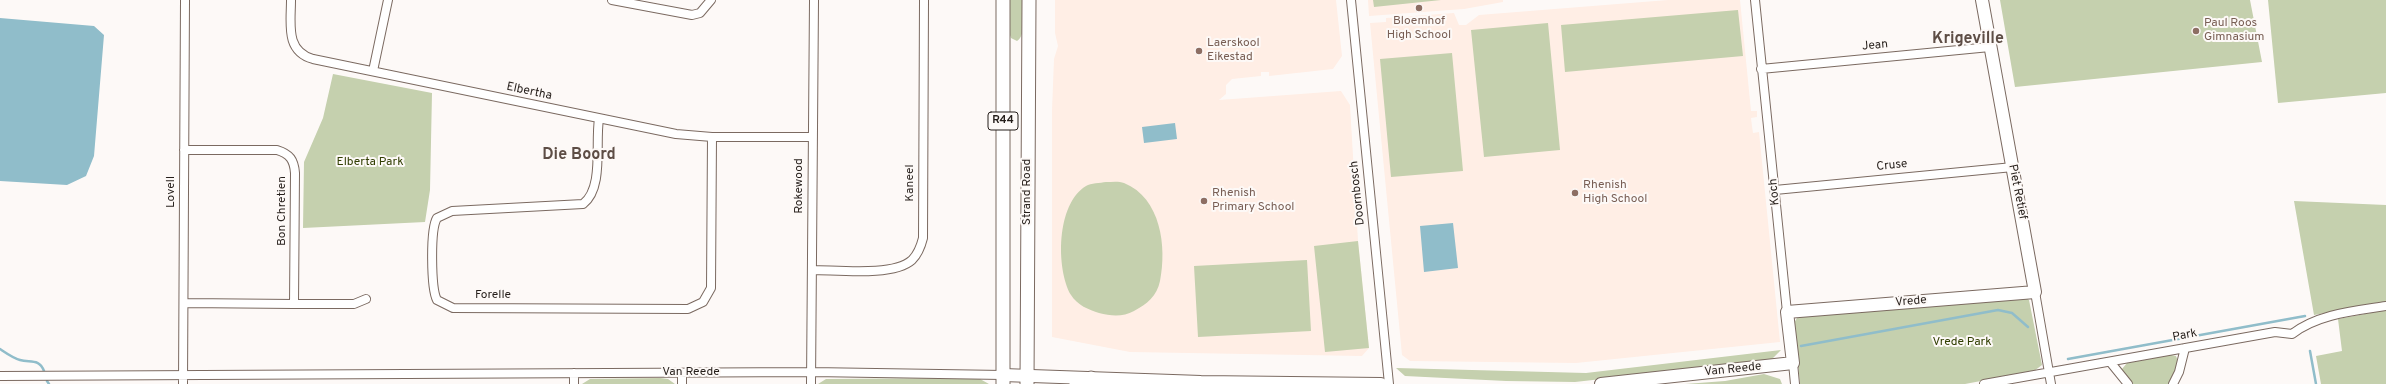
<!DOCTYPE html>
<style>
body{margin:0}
canvas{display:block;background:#fdf9f7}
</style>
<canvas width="2386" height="384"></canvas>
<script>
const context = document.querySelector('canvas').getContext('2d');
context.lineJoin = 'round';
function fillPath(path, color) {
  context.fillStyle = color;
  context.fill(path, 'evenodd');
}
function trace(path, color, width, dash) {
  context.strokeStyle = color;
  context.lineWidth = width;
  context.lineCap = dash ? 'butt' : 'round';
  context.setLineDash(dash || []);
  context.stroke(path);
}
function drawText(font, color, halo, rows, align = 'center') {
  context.font = font + ' Overpass,sans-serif';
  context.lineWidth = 4;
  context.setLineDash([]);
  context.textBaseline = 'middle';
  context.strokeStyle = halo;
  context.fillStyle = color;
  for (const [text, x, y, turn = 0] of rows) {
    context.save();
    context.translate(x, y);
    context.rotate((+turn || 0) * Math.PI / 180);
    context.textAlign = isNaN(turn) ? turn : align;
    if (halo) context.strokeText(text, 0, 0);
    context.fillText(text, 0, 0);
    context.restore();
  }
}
const built = new Path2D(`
 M1055,0h281l6,56 -9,13 -64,7v-4h-8v4l-29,3 -6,6v9l-7,6 122,-9 9,14 8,136 11,107 -7,8 -232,-4 -78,-15v-227l2,-51 4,-13 -3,-13z
 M1368,0h135v2l-39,7 -95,7z
 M1668,0h72l11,111h6v6l-6,1 1,8 1,7 6,-1 21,210 -204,21 -166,-2 -8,-6 -32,-332 16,-1v-4l68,-5 5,12h7l13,-10z`);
const green = new Path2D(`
 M1009,0h14c0,11 4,35 -6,41l-6,-3 -3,-9z
 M1373,0h68l-67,7z
 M2000,0h250l12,62 -247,25z
 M2268,0h118v93l-108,10z
 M1738,10l5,46 -178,16 -4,-47z
 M1548,23l12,127 -76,7 -13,-127z
 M1452,53l11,118 -72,6 -11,-118z
 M333,74l99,19 -2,97 -5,32 -122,6 1,-66 19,-44z
 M1106,182c6,0 13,-1 18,1 37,15 43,64 36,98 -3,15 -13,23 -26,30 -11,6 -23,5 -35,2 -10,-3 -22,-8 -28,-18 -15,-26 -15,-91 15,-109 5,-3 14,-3 20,-4z
 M2294,201l92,4v97l-72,13z
 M1358,241l11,107 -44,4 -11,-106z
 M1307,260l4,71 -113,6 -4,-71z
 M2026,298l3,2 13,65 -8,6 -69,13h-165l-6,-61 3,-5 10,-3z
 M2386,310v74h-65l-5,-28 26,-5 -4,-32z
 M1781,350l-10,10 -196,22 -69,-1 -101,-5 -9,-8 190,5z
 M2171,355l5,1 3,8 -9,20h-38l-7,-7 -3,-8 5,-6z
 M1764,374l16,5 2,5h-97l40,-3z
 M660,378l8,1 7,5h-93l8,-5z
 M962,378l18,1 9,5h-171l8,-5z`);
const water = new Path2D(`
 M0,18l94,8 10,9 -10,121 -8,20 -19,9 -67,-4z
 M1175,123l2,16 -33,4 -2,-16z
 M1453,223l5,45 -34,4 -4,-46z`);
const stream = new Path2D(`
 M1801,346l197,-36 14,3 16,14
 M0,349c6,4 13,9 20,11 10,3 19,-2 24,11
 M2310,351l6,33
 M2068,359l237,-43
 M47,381l2,3`);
const street = new Path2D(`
 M291,0c0,24 -6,51 22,59l363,75 36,3h101
 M612,0l80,15 8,-2 11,-13
 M1351,0l38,384
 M1755,0l32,312
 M1761,69l229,-22
 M373,71l15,-71
 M599,119c-4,25 5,69 -16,85l-131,7 -15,7c-7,11 -6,71 0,82l16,8 235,1 15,-7 8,-14 1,-151
 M184,150h93c13,4 17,10 18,23l-1,131 -109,-1
 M1775,190l238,-23
 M812,270c25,0 81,7 100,-10 6,-6 9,-14 11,-22l1,-238
 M2035,292l16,92
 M294,304h60l12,-5
 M1793,363l2,21
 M2111,363l17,21
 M574,373v11
 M0,376l812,-4 191,3
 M183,384l2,-384
 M682,384v-11
 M811,384l3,-384
 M1984,384l291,-52 17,2c26,-20 62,-23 94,-28
 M2173,384l6,-12 6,-24`);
const secondary = new Path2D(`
 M1003,375l198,7 180,2
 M1601,384l192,-21 -6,-51 248,-20 -53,-292`);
const primary = new Path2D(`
 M1003,384v-384
 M1027,384l2,-384
 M1076,384l15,-6`);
const markers = [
 [1419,8,4,"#8d6e63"],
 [2196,31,4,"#8d6e63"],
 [1199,51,4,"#8d6e63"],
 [1575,193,4,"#8d6e63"],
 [1204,201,4,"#8d6e63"]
];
const shields = [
 [1003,121,30]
];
const shieldNames = [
 ["R44",1003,121]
];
const educationNames = [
 ["Bloemhof",1419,22,"center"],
 ["High School",1419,36,"center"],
 ["Paul Roos",2204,24],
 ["Gimnasium",2204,38],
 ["Laerskool",1207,44],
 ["Eikestad",1207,58],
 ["Rhenish",1583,186],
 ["High School",1583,200],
 ["Rhenish",1212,194],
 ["Primary School",1212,208]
];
const streetNames = [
 ["Jean",1875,46,-5],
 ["Elbertha",529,92,12],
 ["Cruse",1892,166,-6],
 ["Kaneel",911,183,-90],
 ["Rokewood",800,186,-90],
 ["Lovell",172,192,-90],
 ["Strand Road",1028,192,-90],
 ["Koch",1775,192,-95],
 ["Piet Retief",2017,192,79],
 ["Doornbosch",1358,193,-96],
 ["Bon Chretien",283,211,-90],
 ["Forelle",493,296],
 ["Vrede",1911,302,-5],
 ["Park",2185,336,-11],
 ["Van Reede",1733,370,-6],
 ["Van Reede",691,373]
];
const parkNames = [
 ["Elberta Park",370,163],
 ["Vrede Park",1962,343]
];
const districtNames = [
 ["Krigeville",1968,40],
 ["Die Boord",579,156]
];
fillPath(built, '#ffeee5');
fillPath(green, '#c5d0ae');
fillPath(water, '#90bdca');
trace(stream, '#90bdca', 2.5);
trace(street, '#7b6a61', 10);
trace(secondary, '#7b6a61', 14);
trace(primary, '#7b6a61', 15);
trace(street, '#fff', 8);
trace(secondary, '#fff', 12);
trace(primary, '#fff', 13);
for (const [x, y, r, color] of markers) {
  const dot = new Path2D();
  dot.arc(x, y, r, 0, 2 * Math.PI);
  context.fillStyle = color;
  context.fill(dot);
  trace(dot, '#fdf9f7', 1.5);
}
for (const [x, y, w] of shields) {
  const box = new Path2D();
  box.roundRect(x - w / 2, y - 9, w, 18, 3);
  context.fillStyle = '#fdf9f7';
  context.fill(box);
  trace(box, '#251e1a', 1);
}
drawText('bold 11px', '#251e1a', null, shieldNames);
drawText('12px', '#785e54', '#fdf9f7', educationNames, 'left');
drawText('12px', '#251e1a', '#fdf9f7', streetNames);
drawText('12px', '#313e02', '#fdf9f7', parkNames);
drawText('bold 16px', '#5d4d45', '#fdf9f7', districtNames);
</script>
